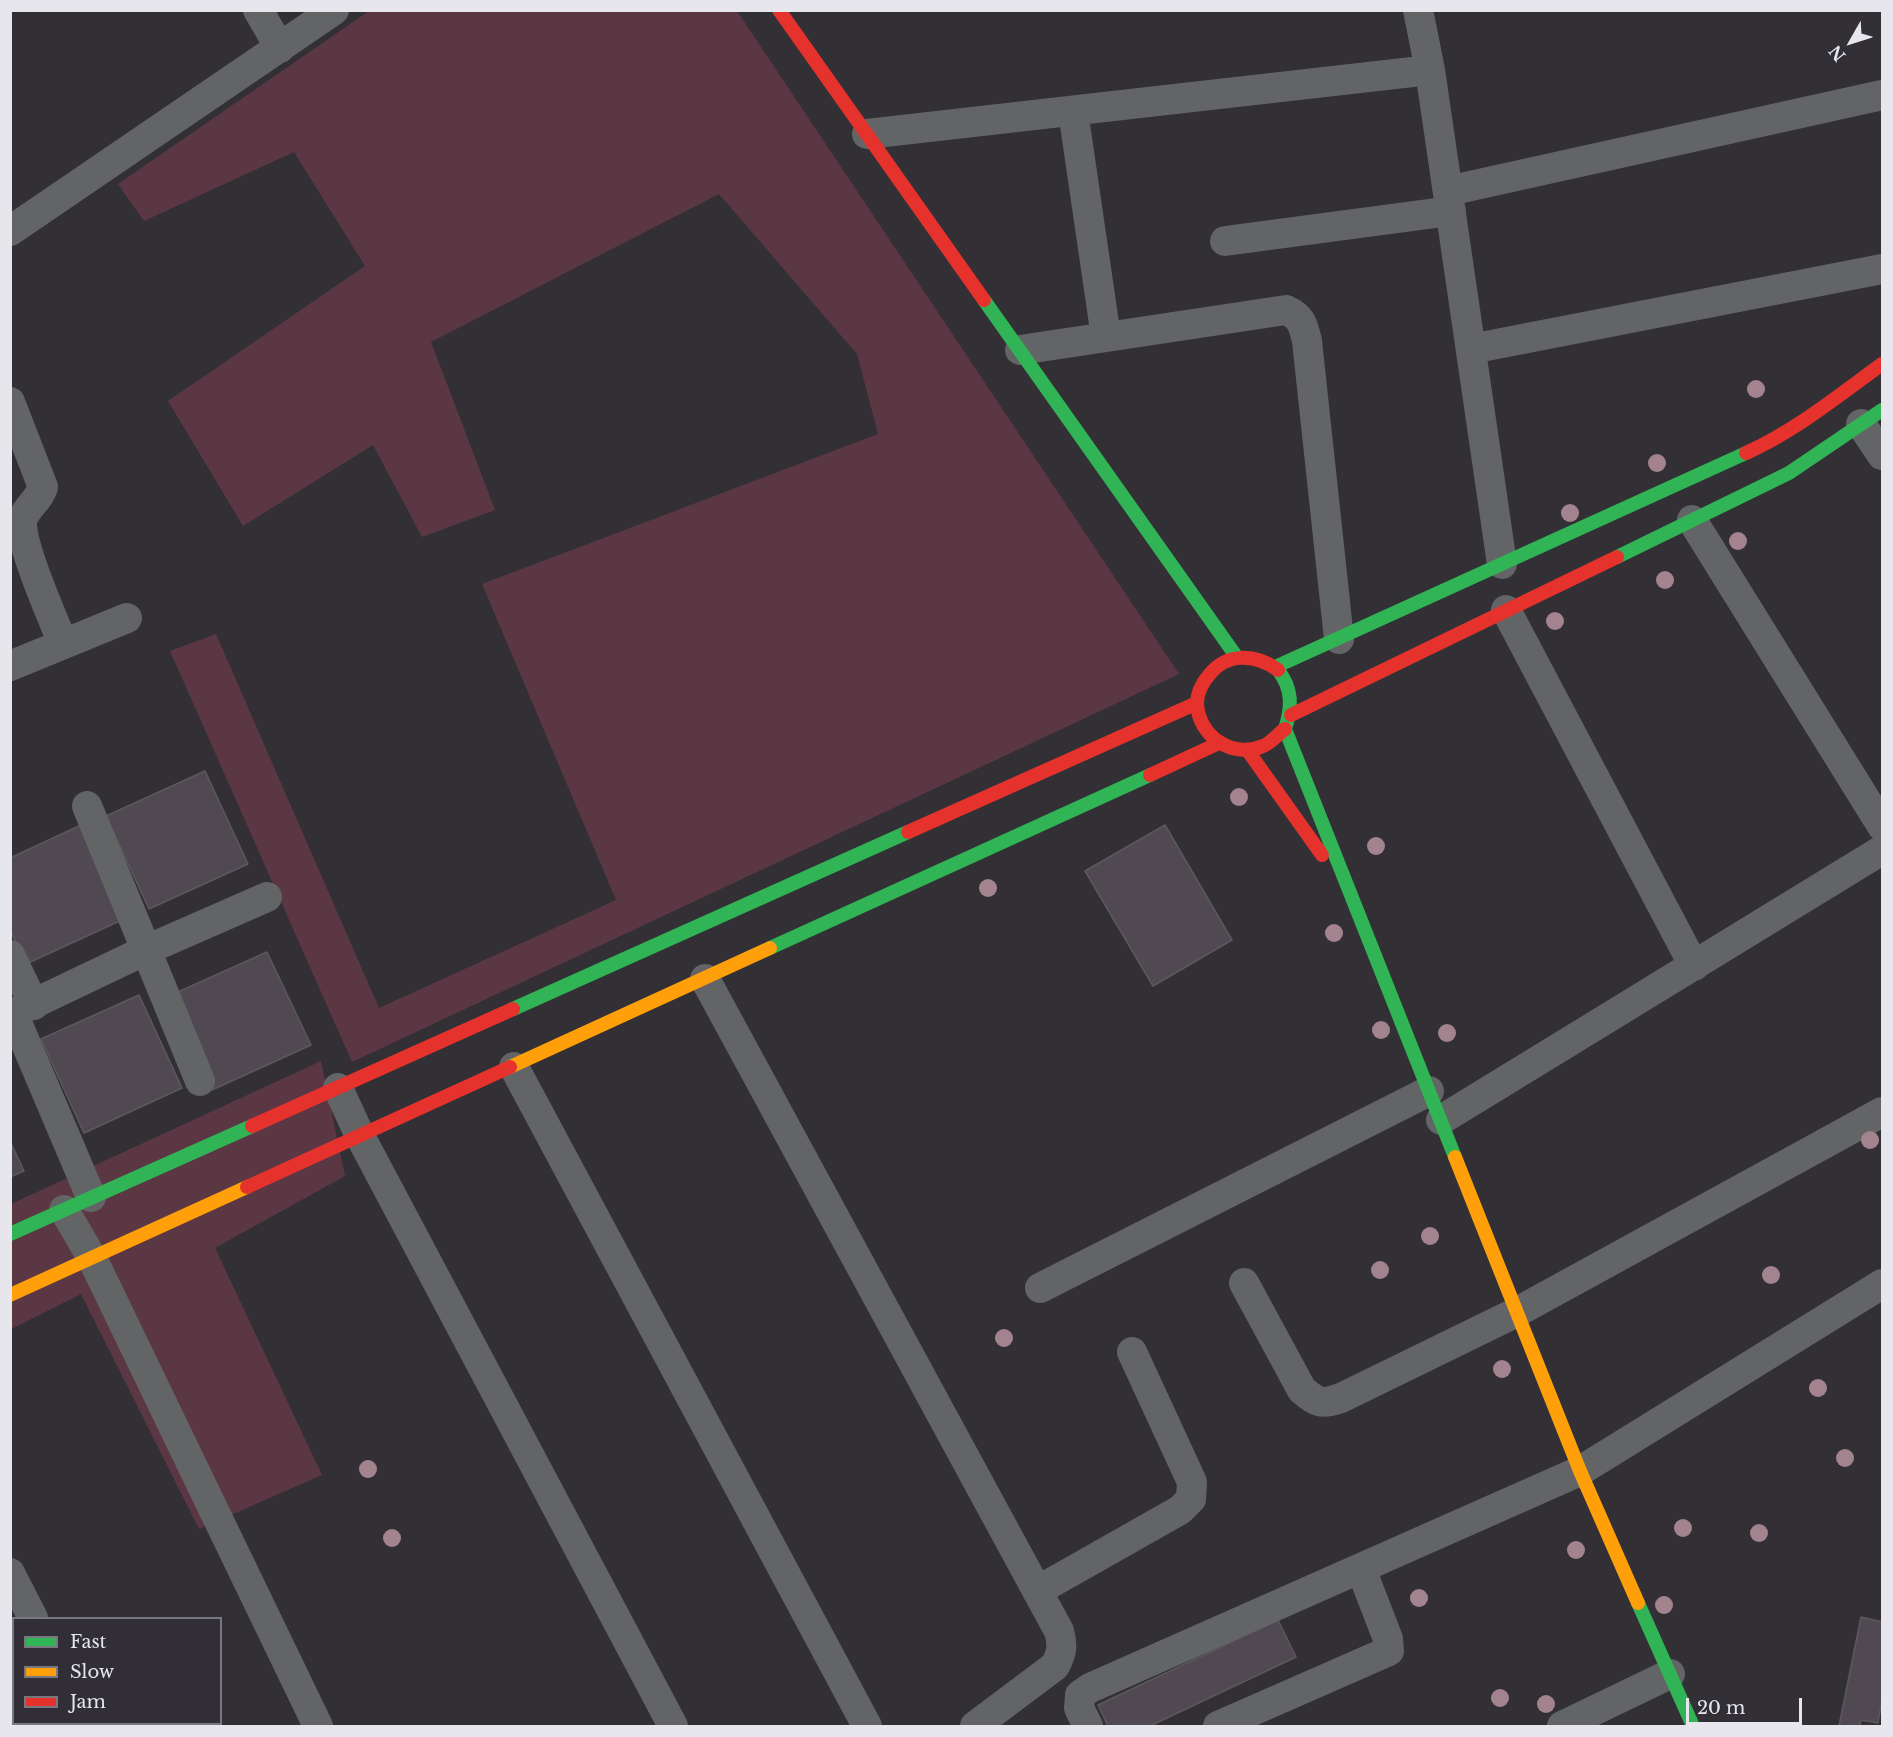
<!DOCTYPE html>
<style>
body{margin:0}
#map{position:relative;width:1893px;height:1737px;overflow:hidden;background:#323035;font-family:"Libre Baskerville",serif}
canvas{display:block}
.frame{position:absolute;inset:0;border:12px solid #e7e6ec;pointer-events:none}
.legend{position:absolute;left:12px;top:1617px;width:210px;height:108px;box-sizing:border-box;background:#312e37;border:2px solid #7a787f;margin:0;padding:8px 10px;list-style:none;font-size:18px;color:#e7e6ec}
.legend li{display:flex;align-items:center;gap:12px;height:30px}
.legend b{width:30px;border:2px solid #7a787f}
.north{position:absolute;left:1821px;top:12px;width:60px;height:60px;-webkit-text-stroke:4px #312e37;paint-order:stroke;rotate:231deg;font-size:16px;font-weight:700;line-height:24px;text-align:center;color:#e7e6ec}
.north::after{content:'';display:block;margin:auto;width:21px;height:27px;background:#e7e6ec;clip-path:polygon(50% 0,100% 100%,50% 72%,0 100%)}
.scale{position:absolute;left:1686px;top:1698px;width:116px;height:27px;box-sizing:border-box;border:3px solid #e7e6ec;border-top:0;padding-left:8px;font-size:18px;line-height:21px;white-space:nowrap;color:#e7e6ec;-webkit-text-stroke:4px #312e37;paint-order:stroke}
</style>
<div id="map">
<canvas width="1893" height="1737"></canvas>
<div class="frame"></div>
<ul class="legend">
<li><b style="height:8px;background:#30b455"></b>Fast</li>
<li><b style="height:8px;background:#ff9f0a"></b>Slow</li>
<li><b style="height:8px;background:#e5322d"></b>Jam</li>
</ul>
<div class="north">N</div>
<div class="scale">20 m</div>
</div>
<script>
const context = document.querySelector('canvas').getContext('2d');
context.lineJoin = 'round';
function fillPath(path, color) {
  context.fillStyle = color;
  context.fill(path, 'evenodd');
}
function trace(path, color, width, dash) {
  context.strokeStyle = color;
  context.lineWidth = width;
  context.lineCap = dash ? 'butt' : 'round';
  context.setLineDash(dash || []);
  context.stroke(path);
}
const green = new Path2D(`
 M369,11h368l442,663 -827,388 -182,-411 46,-17 163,374 237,-108 -134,-316 396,-150 -21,-80 -138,-160 -288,148 64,168 -73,27 -49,-92 -130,81 -75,-125 197,-135 -71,-114 -150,69 -26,-37z
 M321,1061l24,115 -130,72 107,227 -123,54 -118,-235 -70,35v-125z`);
const building = new Path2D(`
 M205,771l43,93 -99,45 -43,-93z
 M81,825l43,94 -98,45 -16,-34v-72z
 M1165,825l67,115 -79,46 -68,-115z
 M267,952l44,93 -99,45 -43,-94z
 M139,995l43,93 -98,45 -43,-94z
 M10,1141l14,30 -14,6z
 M1861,1617l21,5v77l-4,24 -17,-3 -1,6h-21z
 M1278,1620l18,37 -146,69h-42l-10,-21z`);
const street = new Path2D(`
 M258,10l22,38
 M1418,10l12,60 72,494
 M1073,111l33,226
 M867,134l563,-64
 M1448,191l434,-96
 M10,231l324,-221
 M1225,241l226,-30
 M1471,349l411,-80
 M1020,350l266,-40c16,7 17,15 21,31l32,298
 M10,402l33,85c-4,13 -15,19 -20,31 -8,16 32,105 40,126
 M1861,424l21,31
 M1692,520l190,306
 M1506,610l188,356
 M10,666l117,-48
 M87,806l113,275
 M10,955l24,50
 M705,979l354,652c4,14 3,22 -4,35l-80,60
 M13,1013l78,184
 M10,1015l136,-65 121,-53
 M514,1067l353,659
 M338,1088l22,48 313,590
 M1441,1120l441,-270
 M64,1210l28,48 226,468
 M1244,1283l58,107c16,13 19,15 39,8l176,-86 365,-200
 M1040,1288l389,-197
 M10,1573l23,45
 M1037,1591l143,-81 11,-11 1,-17 -60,-130
 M85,1724l1,2
 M1088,1726l-9,-18 1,-13 10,-7 490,-217 302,-187
 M1218,1726l171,-75 -1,-12 -27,-70
 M1562,1726l108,-52`);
const fast = new Path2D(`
 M984,300l252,356
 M1617,557l172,-84 93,-63
 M1275,667l471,-214
 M1278,670c15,19 14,37 7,59l170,428
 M770,948l380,-173
 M513,1009l395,-177
 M10,1234l242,-108
 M1638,1603l55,123`);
const slow = new Path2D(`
 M510,1067l260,-119
 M1455,1157l125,314 58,132
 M10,1295l237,-108`);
const jam = new Path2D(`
 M779,10l205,290
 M1746,453c49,-22 92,-57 136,-89
 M1278,670c-22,-16 -51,-18 -69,5 -7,8 -12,18 -12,29 2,33 36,55 66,42 8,-3 15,-12 22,-17
 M1291,715l326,-158
 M1248,751l74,104
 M1150,775l69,-32
 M908,832l289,-129
 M252,1126l261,-117
 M247,1187l263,-120`);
const trees = [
 [1756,389],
 [1657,463],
 [1570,513],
 [1738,541],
 [1665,580],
 [1555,621],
 [1239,797],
 [1376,846],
 [988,888],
 [1334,933],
 [1381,1030],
 [1447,1033],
 [1870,1140],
 [1430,1236],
 [1380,1270],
 [1771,1275],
 [1004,1338],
 [1502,1369],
 [1818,1388],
 [1845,1458],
 [368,1469],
 [1683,1528],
 [1759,1533],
 [392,1538],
 [1576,1550],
 [1419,1598],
 [1664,1605],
 [1500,1698],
 [1546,1704]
];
fillPath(green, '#5b3744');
fillPath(building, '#514952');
trace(building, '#5b595c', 1.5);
trace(street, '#636466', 30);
trace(fast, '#30b455', 14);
trace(slow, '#ff9f0a', 14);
trace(jam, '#e5322d', 14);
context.fillStyle = '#a2838e';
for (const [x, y] of trees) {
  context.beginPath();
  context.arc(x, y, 9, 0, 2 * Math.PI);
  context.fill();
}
</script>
